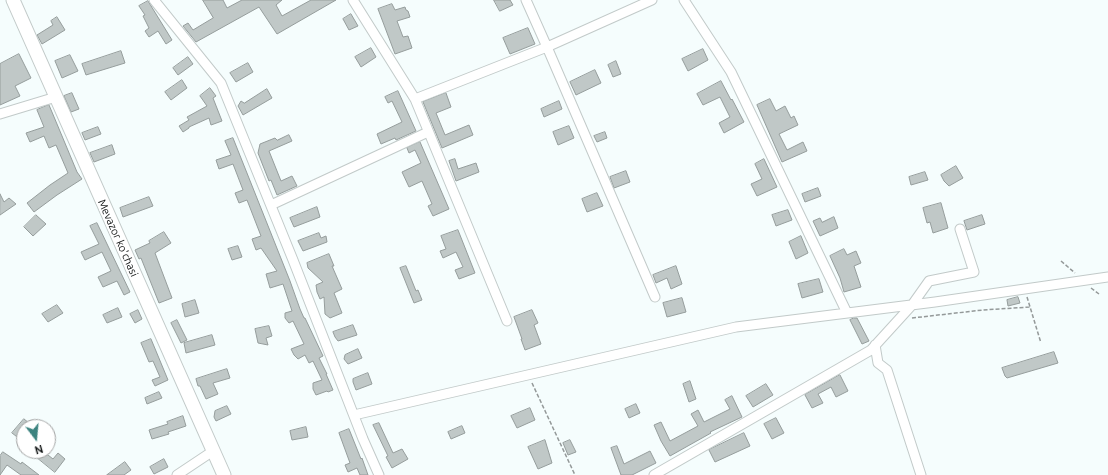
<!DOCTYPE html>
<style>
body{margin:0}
#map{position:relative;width:1108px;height:475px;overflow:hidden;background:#f5fdfd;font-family:Ubuntu,sans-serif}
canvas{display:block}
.north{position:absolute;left:16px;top:419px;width:40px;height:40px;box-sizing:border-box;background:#fff;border:1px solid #a1a2a2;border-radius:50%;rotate:164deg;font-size:11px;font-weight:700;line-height:16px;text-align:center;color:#141717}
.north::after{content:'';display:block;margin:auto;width:14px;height:18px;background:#3c837f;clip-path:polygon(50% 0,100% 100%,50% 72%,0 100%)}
</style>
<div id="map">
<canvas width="1108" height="475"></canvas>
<div class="north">N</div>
</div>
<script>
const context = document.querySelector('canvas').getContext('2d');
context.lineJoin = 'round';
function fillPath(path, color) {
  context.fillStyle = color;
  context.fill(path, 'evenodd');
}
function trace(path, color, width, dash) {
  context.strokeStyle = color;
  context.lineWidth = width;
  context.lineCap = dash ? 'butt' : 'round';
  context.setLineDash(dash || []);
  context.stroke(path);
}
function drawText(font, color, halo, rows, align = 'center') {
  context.font = font + ' Ubuntu,sans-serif';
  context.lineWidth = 4;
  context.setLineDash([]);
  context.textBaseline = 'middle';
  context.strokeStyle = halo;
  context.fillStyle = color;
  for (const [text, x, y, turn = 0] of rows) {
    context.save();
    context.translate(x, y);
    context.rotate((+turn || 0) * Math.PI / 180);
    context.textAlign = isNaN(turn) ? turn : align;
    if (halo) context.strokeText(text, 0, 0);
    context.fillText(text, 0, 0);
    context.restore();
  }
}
const building = new Path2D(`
 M203,0h20l4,8 15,-8h40l-6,5 6,11 29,-16h25l-59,34 -18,-27 -63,35 -13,-16 5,-3 5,7 20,-12z
 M494,0h16l3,5 -13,6z
 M148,1l24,39 -6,4 -8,-13 -9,6 -4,-6 4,-3 -6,-12 2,-1 -6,-9z
 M392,4l3,6 10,-3 1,3 2,1 2,6 -13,4 6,16 5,-1 4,12 -17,6 -17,-45z
 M351,14l7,12 -9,4 -6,-11z
 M57,17l8,13 -23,14 -5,-9 16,-10 -2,-4z
 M528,28l7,16 -25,10 -7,-16z
 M371,48l5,9 -15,10 -6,-10z
 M703,49l5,11 -20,11 -6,-12z
 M121,51l4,12 -39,12 -4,-11z
 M19,54l12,24 -16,8 5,10 -20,9v-41z
 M70,55l8,16 -16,7 -7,-17z
 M188,57l5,7 -15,11 -5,-7z
 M616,61l5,13 -8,3 -5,-12z
 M248,63l5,9 -17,10 -6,-9z
 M595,70l6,13 -25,12 -6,-13z
 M182,80l5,8 -16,12 -6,-8z
 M721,81l10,19 1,-1 12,23 -20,11 -5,-10 11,-6 -10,-20 -17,8 -6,-11z
 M210,88l6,8 -3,2 9,23 -11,4 -2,-7 -20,9v1l-6,4 -4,-6 10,-6 -2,-3 20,-11 -7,-10z
 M267,89l5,9 -29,17 -5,-9 3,-5 3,2z
 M398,91l18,40 -20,9 -1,-2 -14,6 -4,-10 25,-12 -10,-21 -4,2 -3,-6z
 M72,93l7,16 -8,3 -7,-16z
 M446,93l5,14 -15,6 9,22 24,-10 4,10 -31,13 -19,-46z
 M770,99l6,12 9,-5 6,12 3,-2 4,9 -19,9 8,16 16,-8 4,9 -25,11 -25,-57z
 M559,101l3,8 -18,8 -3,-8z
 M49,105l13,31 15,36 5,7 -25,16 -23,17 -7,-9 23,-18 18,-12 -12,-28 -7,3 -5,-12 -14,6 -4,-9 18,-6 -7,-17z
 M569,126l5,12 -16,7 -5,-13z
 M98,127l3,7 -16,6 -3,-7z
 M605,132l2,6 -10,4 -3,-6z
 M289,135l3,6 -23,10 12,30 11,-5 5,10 -20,9 -6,-15 -2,1 -11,-28 2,-9 15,-6 2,2z
 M233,138l57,143 10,28 4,9h1l18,38 -4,2 8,16h-1l7,16 -5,2 -1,-1 -11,4 -3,-6v-6l9,-3 -9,-19 -4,2 -4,-8 -7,4 -4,-4 -3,-6 13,-5 -11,-23 -4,2 -4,-5v-5l7,-2 -9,-27 -13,4 -4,-14 11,-3 -16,-23 -5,2 -4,-11 9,-3 -14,-36 -8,3 -4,-10 8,-3 -10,-26 -14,5 -3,-9 15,-5 -6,-14z
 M420,142l29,67 -16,7 -5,-10 4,-2 -10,-23 -13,6 -7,-15 19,-9 -6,-13 -6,3 -2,-5z
 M112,145l3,9 -21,8 -4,-9z
 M455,159l3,10 18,-6 3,9 -23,9 -7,-20z
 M764,159l13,28 -20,9 -6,-12 11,-5 -7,-15z
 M956,166l7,12 -14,8 -5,-5 -3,-6z
 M626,171l4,11 -16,6 -4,-11z
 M925,172l3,8 -17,5 -2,-8z
 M818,188l3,8 -16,6 -3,-8z
 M597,193l6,13 -16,6 -5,-13z
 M0,194l4,8 5,-4 7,6 -16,11z
 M149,197l4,9 -30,11 -3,-9z
 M941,203l7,25 -15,5 -3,-11 -3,1 -4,-15z
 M317,207l3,10 -26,10 -4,-9z
 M788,210l4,10 -16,6 -4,-11z
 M36,215l10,9 -13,12 -9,-9z
 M982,215l3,9 -18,6 -3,-9z
 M834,217l4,11 -18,8 -7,-15 7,-3 2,4z
 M97,223l33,69 -6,3 -7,-14 -14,6 -5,-10 13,-6 -9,-19 -17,8 -4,-8 18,-8 -9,-18z
 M458,230l17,43 -16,6 -4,-9 8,-3 -7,-15 -13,6 -3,-7 6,-2 -5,-13z
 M164,232l7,11 -16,10 17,45 -13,5 -18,-45 -2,1 -4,-9 15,-7 -1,-2z
 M319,233l2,5 5,-2 1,6 -24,9 -5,-10z
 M801,236l7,17 -12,6 -7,-17z
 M238,246l4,11 -10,3 -4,-11z
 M844,249l3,6 9,-4 5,12 -7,3 7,21 -17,5 -4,-14 -10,-22z
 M329,254l5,12h-2l10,23 -8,4 8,20 -12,5 -5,-4 -1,-17 -4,2 -3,-7 -1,-7 7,-3 -15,-14 -1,-5z
 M406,266l10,25 2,-1 4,10 -8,3 -14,-35z
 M676,266l6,18 -11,5 -4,-11 -11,5 -3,-8z
 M819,279l4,13 -21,6 -4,-14z
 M1018,297l2,6 -12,3 -1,-6z
 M682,298l4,14 -19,5 -4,-14z
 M195,300l4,13 -14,4 -3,-13z
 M57,305l6,8 -15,9 -6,-8z
 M118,308l4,9 -15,6 -4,-8z
 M138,310l4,9 -7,4 -5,-9z
 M532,310l6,13 -4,2 7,19 -16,6 -4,-11h1l-8,-22z
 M854,318h3l12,23 -7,3 -12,-24z
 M177,320l10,20 -6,3 -10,-20z
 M353,325l4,10 -19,6 -3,-4 -2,-5z
 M269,326l3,10 -6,2 2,7 -10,-2 -3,-14z
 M212,335l3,10 -29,8 -2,-10z
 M151,339l17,41 -13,6 -3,-6 8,-3 -7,-16 -4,1 -8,-19z
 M358,349l4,9 -14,6 -4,-5 1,-4z
 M1054,352l4,11 -51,15 -2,-2 -3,-8z
 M227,369l3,9 -17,5 5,11 -12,5 -6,-13h-2l-2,-7z
 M368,373l4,11 -16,6 -3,-8v-3z
 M840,375l8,16 -12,6 -5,-10 -13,7 5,9 -11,5 -7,-13z
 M690,381l6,18 -7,3 -6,-18z
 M766,384l7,11 -20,12 -7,-11z
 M159,392l3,6 -15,6 -2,-6z
 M732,396l10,21 -32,15 1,1 -41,23 -9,-15 -7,-16 7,-3 9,19 28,-15 -7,-12 7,-4 6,12 26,-13 -5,-9z
 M636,404l4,9 -11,5 -4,-9z
 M227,406l4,8 -15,7 -2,-4 1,-6z
 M530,408l5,12 -18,8 -6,-12z
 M183,416l3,10 -18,6 1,2 -17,5 -3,-9 19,-6 -1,-2z
 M776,418l8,15 -12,6 -8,-15z
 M24,419l10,8h-10v10l-3,3 -9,-7z
 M379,423l14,30 9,-4 6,10 -16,9 -6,-11 2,-1 -15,-31z
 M462,426l3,7 -14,6 -3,-7z
 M306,427l2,10 -16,3 -2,-9z
 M349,429l12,30 1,-1 6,17h-8l-3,-7 -9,4 -3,-7 5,-2 -11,-30z
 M744,433l6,13 -35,16 -6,-12z
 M545,440l7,23 -14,6 -10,-22z
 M570,440l6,12 -8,3 -5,-12z
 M617,446l7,18 26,-13 6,12 -24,12h-11l-10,-27z
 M29,451h14l10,8 5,-6 7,6 -10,13z
 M3,452l18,12 1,-2 17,13h-18l-14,-10 -7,10v-19z
 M164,459l4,8 -14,7 -4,-7z
 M125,462l6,8 -7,5h-17z`);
const path = new Path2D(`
 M1061,261l14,12
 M1091,288l8,6
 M1027,297l14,46
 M912,318l71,-8 47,-3
 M532,383l43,92`);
const street = new Path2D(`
 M154,0l67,83 72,177 70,179 16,36
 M353,0l62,99
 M526,0l21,47 108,250
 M684,0l47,72 116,241
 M0,114l56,-17
 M271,205l157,-73
 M507,321l-92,-222 132,-52 105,-47
 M875,345l3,18 9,7 34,105
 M354,415l382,-88 199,-25 173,-25
 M177,475l36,-24
 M654,475l217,-125 41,-45 17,-24 45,-9 -14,-43`);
const secondary = new Path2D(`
 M13,0l211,475`);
const streetNames = [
 ["Mevazor ko'chasi",118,238,66]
];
fillPath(building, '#c0c8c7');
trace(building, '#959d9c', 1);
trace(street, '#c2cac9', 11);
trace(secondary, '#c2cac9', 15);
trace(path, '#949999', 1.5, [4, 2]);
trace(street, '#fff', 9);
trace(secondary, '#fff', 13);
drawText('11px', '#141717', '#fff', streetNames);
</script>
